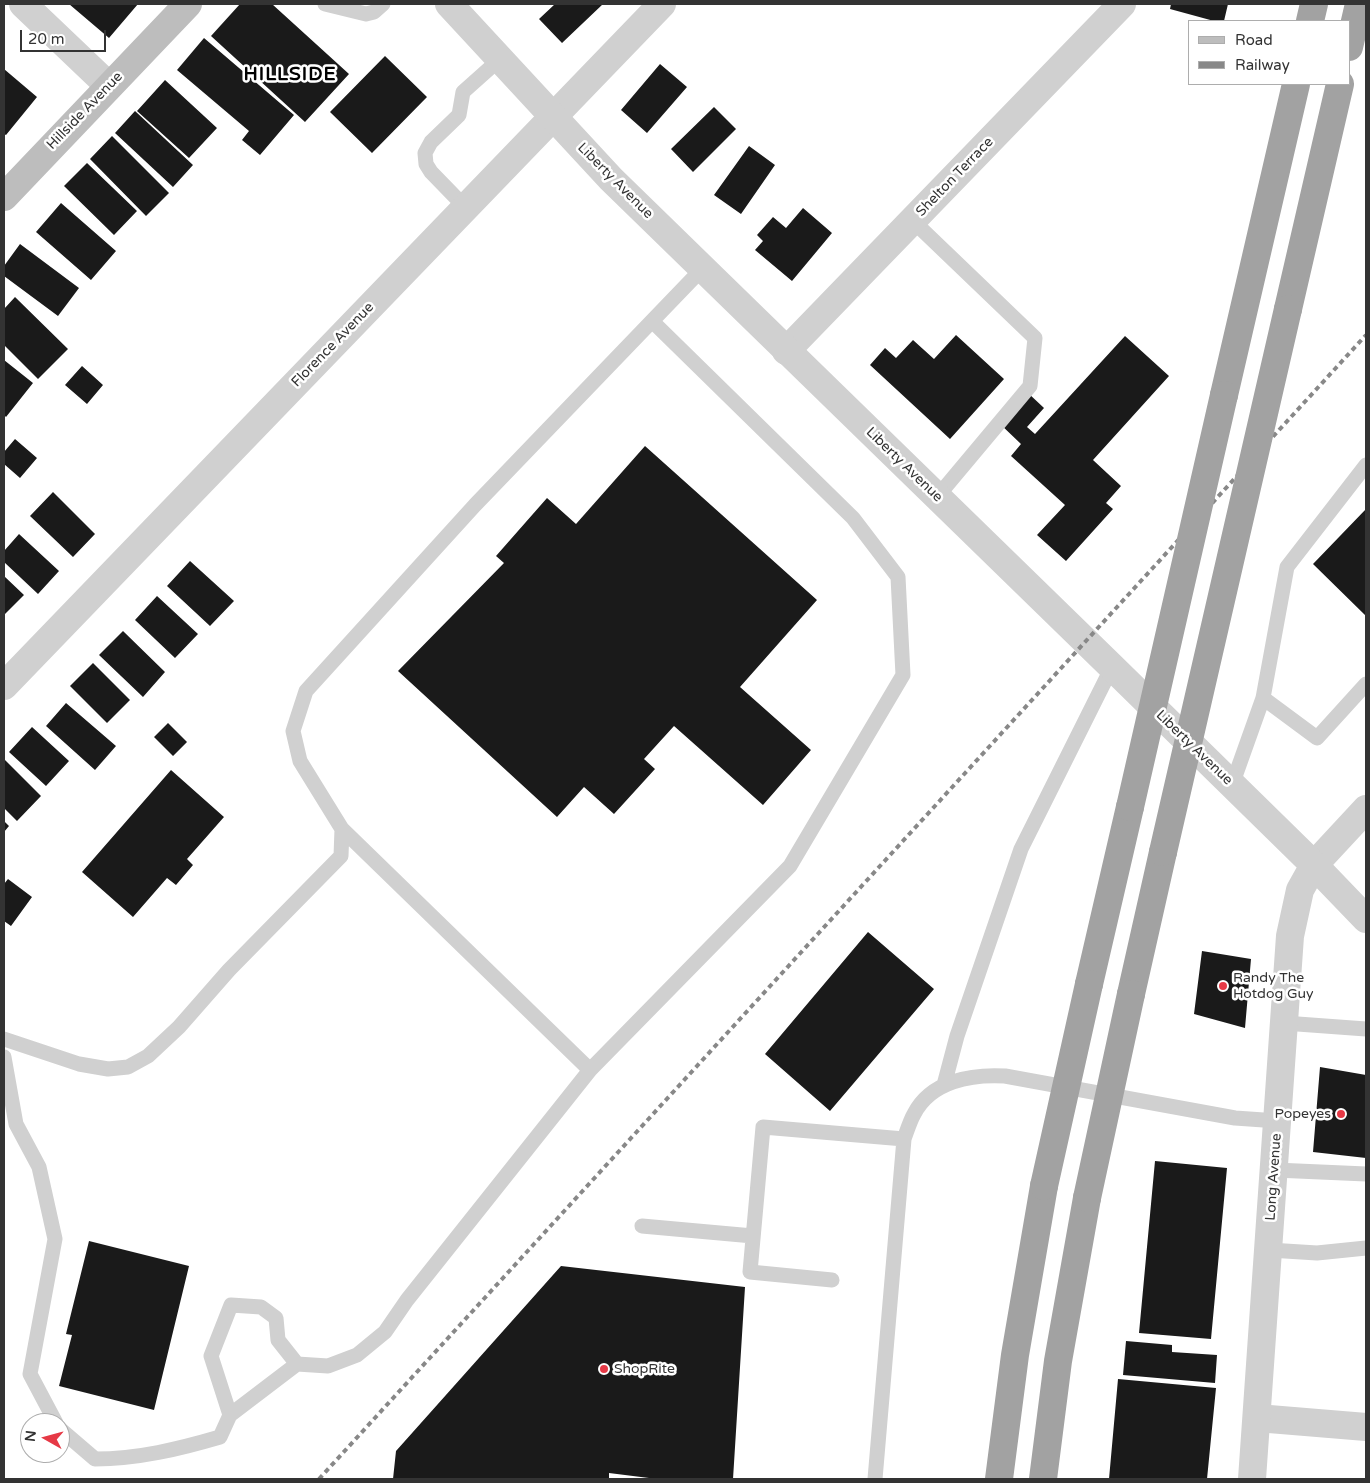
<!DOCTYPE html>
<style>
body{margin:0}
#map{position:relative;width:1370px;height:1483px;overflow:hidden;background:#fff;font-family:"Varela Round",sans-serif}
canvas{display:block}
.frame{position:absolute;inset:0;border:5px solid #333;pointer-events:none}
.legend{position:absolute;left:1188px;top:20px;width:162px;height:65px;box-sizing:border-box;background:#fff;border:1px solid #adadad;margin:0;padding:6px 9px;list-style:none;font-size:15px;color:#333}
.legend li{display:flex;align-items:center;gap:10px;height:25px}
.legend b{width:25px;border:1px solid #adadad}
.north{position:absolute;left:20px;top:1413px;width:50px;height:50px;box-sizing:border-box;background:#fff;border:1px solid #adadad;border-radius:50%;rotate:277deg;font-size:14px;font-weight:700;line-height:20px;text-align:center;color:#333}
.north::after{content:'';display:block;margin:auto;width:18px;height:22px;background:#e63946;clip-path:polygon(50% 0,100% 100%,50% 72%,0 100%)}
.scale{position:absolute;left:20px;top:30px;width:86px;height:22px;box-sizing:border-box;border:2px solid #333;border-top:0;padding-left:6px;font-size:15px;line-height:18px;white-space:nowrap;color:#333;-webkit-text-stroke:4px #fff;paint-order:stroke}
</style>
<div id="map">
<canvas width="1370" height="1483"></canvas>
<div class="frame"></div>
<ul class="legend">
<li><b style="height:6px;background:#bdbdbd"></b>Road</li>
<li><b style="height:6px;background:#888"></b>Railway</li>
</ul>
<div class="north">N</div>
<div class="scale">20 m</div>
</div>
<script>
const context = document.querySelector('canvas').getContext('2d');
context.lineJoin = 'round';
function fillPath(path, color) {
  context.fillStyle = color;
  context.fill(path, 'evenodd');
}
function trace(path, color, width, dash) {
  context.strokeStyle = color;
  context.lineWidth = width;
  context.lineCap = dash ? 'butt' : 'round';
  context.setLineDash(dash || []);
  context.stroke(path);
}
function drawText(font, color, halo, rows, align = 'center') {
  context.font = font + ' "Varela Round",sans-serif';
  context.lineWidth = 5;
  context.setLineDash([]);
  context.textBaseline = 'middle';
  context.strokeStyle = halo;
  context.fillStyle = color;
  for (const [text, x, y, turn = 0] of rows) {
    context.save();
    context.translate(x, y);
    context.rotate((+turn || 0) * Math.PI / 180);
    context.textAlign = isNaN(turn) ? turn : align;
    if (halo) context.strokeText(text, 0, 0);
    context.fillText(text, 0, 0);
    context.restore();
  }
}
const building = new Path2D(`
 M69,4h69l-29,34z
 M240,4h32l77,70 -44,48 -94,-86z
 M555,4h48l-41,39 -23,-24z
 M1171,4h57l-4,17h-10l-44,-12z
 M204,38l90,77 -34,40 -18,-15 7,-9 -72,-61z
 M385,56l42,41 -55,56 -42,-41z
 M660,64l27,23 -40,46 -26,-23z
 M4,69l33,28 -31,38 -2,-1z
 M165,80l52,48 -28,30 -52,-47z
 M714,107l22,22 -43,43 -22,-23z
 M135,111l58,54 -20,22 -58,-54z
 M112,136l57,57 -23,23 -56,-57z
 M749,146l26,19 -34,49 -27,-19z
 M87,163l50,48 -23,24 -50,-49z
 M61,203l55,48 -25,29 -55,-48z
 M803,208l29,25 -40,48 -37,-31 8,-9 -6,-6 16,-18 13,11z
 M20,244l59,44 -21,28 -54,-40v-10z
 M15,297l53,52 -30,30 -34,-34v-36z
 M956,335l48,44 -54,60 -80,-74 15,-17 11,10 17,-18 21,19z
 M1125,336l44,40 -76,84 28,26 -15,17 7,6 -47,52 -29,-26 28,-30 -54,-49 10,-12 -22,-21 28,-31 17,16 -17,19 8,7z
 M4,360l29,23 -27,34 -2,-2z
 M82,366l21,19 -16,19 -22,-19z
 M15,439l22,19 -17,20 -16,-14v-12z
 M645,446l172,154 -77,87 71,63 -48,55 -89,-79 -30,33 11,10 -41,45 -30,-27 -27,30 -159,-146 106,-108 -8,-7 51,-58 29,26z
 M53,492l42,42 -22,23 -43,-41z
 M1366,509v107l-53,-52z
 M19,534l40,37 -21,23 -34,-32v-11z
 M190,561l44,40 -24,25 -43,-40z
 M4,576l20,19 -20,20z
 M157,596l41,38 -23,24 -40,-38z
 M123,631l42,41 -22,25 -44,-42z
 M93,663l37,37 -23,23 -37,-37z
 M66,703l50,43 -21,24 -49,-44z
 M168,723l19,19 -14,14 -19,-19z
 M32,727l37,34 -23,25 -37,-34z
 M4,759l37,37 -24,25 -13,-13z
 M171,770l53,47 -37,42 6,6 -17,20 -9,-7 -34,39 -51,-45z
 M4,821l5,5 -5,6z
 M8,879l24,18 -21,29 -7,-5v-37z
 M868,932l66,57 -104,122 -65,-57z
 M1202,951l49,8 -6,69 -51,-14z
 M1320,1067l46,8v83l-53,-6z
 M1155,1161l72,7 -16,171 -72,-6z
 M89,1241l100,25 -35,144 -95,-24 13,-51 -6,-1z
 M561,1266l184,21 -12,192h-76l-48,-6v6h-216l3,-28z
 M1126,1341l46,4v7l45,3 -2,28 -92,-8z
 M1118,1379l98,9 -9,91h-98z`);
const service = new Path2D(`
 M325,4l41,10 8,-2 9,-8
 M465,207l-34,-35 -5,-8 -1,-11 6,-11 28,-27 4,-23 37,-33
 M913,221l122,117 -5,48 -93,111
 M1263,698l54,40 49,-54
 M1232,785l31,-87 24,-131 79,-102
 M342,829l248,241 200,-204 113,-191 -5,-98 -45,-59 -201,-197
 M1284,1023l82,6
 M4,1039l75,25 29,5 20,-2 20,-11 31,-29 50,-57 112,-114 1,-27 -42,-68 -7,-30 13,-40 169,-186 228,-237
 M4,1057l12,67 23,43 16,72 -25,135 26,49
 M944,1085l13,-49 64,-187 91,-182
 M1275,1170l91,4
 M642,1226l111,10
 M1269,1250l48,3 49,-5
 M832,1280l-82,-8 13,-145 141,12
 M230,1415l67,-51
 M60,1429l35,30c43,0 84,-10 125,-22l10,-22 -19,-59 20,-51 30,2 15,11 2,22 19,24 31,2 29,-11 28,-23 22,-32 183,-230
 M875,1479l29,-340c3,-8 6,-18 10,-25 17,-33 57,-40 91,-38l230,42 43,3`);
const minor = new Path2D(`
 M23,4l86,82
 M786,351l336,-347
 M4,686l658,-682
 M1314,865l52,-56
 M1257,1418l109,9`);
const tertiary = new Path2D(`
 M449,4l162,175 501,488 202,198 52,54
 M1252,1479l38,-543 10,-46 14,-25`);
const secondary = new Path2D(`
 M4,197l184,-193`);
const trunk = new Path2D(`
 M1310,21l4,-17
 M1349,47l10,-43
 M1288,309l52,-225
 M1224,395l72,-311
 M1089,984l41,-177
 M1131,994l32,-142
 M999,1479l16,-124 29,-169
 M1043,1479l15,-118 29,-163`);
const rail = new Path2D(`
 M319,1479l1047,-1144`);
const trunkBridge = new Path2D(`
 M1130,807l94,-412
 M1163,852l125,-543
 M1044,1186l45,-202
 M1087,1198l44,-204`);
const markers = [
 [1223,986,5,"#e63946"],
 [1341,1114,5,"#e63946"],
 [604,1369,5,"#e63946"]
];
const streetNames = [
 ["Hillside Avenue",85,111,-46],
 ["Shelton Terrace",955,177,-46],
 ["Liberty Avenue",615,181,45],
 ["Florence Avenue",333,345,-46],
 ["Liberty Avenue",904,465,44],
 ["Liberty Avenue",1194,748,44],
 ["Long Avenue",1274,1177,-86]
];
const poiNames = [
 ["Randy The",1233,978],
 ["Hotdog Guy",1233,994],
 ["Popeyes",1331,1114,"right"],
 ["ShopRite",614,1369]
];
const districtNames = [
 ["HILLSIDE",290,75]
];
fillPath(building, '#1a1a1a');
trace(service, '#d0d0d0', 15);
trace(minor, '#d0d0d0', 28);
trace(tertiary, '#d0d0d0', 28);
trace(secondary, '#bdbdbd', 28);
trace(trunk, '#a2a2a2', 28);
trace(rail, '#888', 4, [5, 4]);
trace(trunkBridge, '#a2a2a2', 28);
for (const [x, y, r, color] of markers) {
  const dot = new Path2D();
  dot.arc(x, y, r, 0, 2 * Math.PI);
  context.fillStyle = color;
  context.fill(dot);
  trace(dot, '#fff', 2);
}
drawText('14px', '#333', '#fff', streetNames);
drawText('14px', '#333', '#fff', poiNames, 'left');
context.letterSpacing = '1px';
drawText('bold 19px', '#000', '#fff', districtNames);
context.letterSpacing = '0px';
</script>
